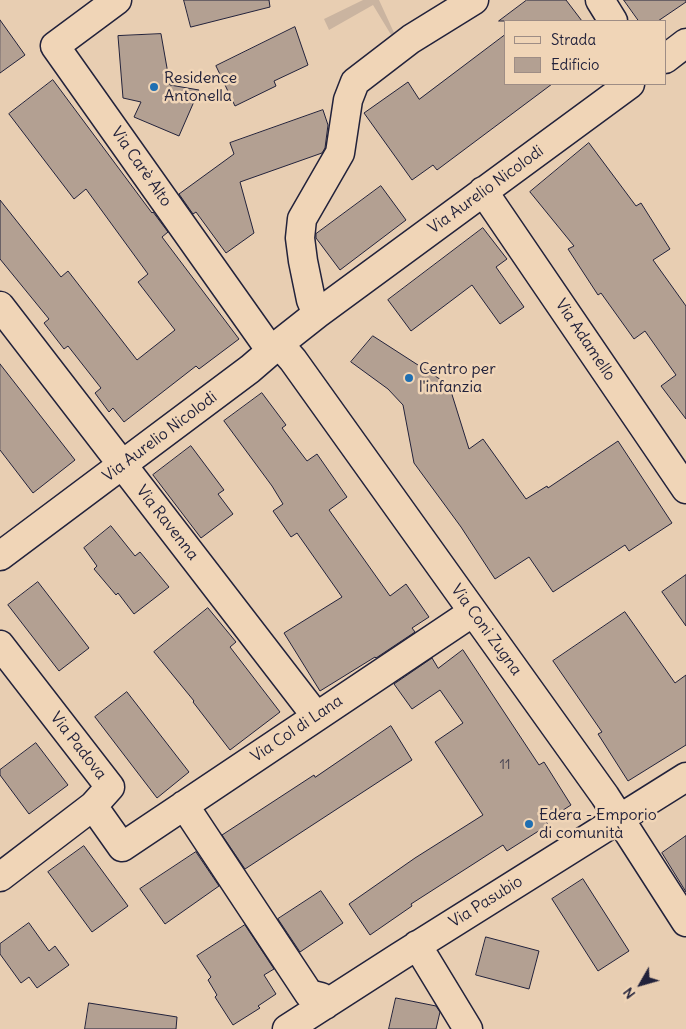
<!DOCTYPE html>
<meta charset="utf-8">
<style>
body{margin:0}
#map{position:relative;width:686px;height:1029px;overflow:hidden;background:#e8ceb2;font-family:Delius,sans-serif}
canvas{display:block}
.legend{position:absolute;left:504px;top:20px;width:162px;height:65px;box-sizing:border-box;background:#f0d5b7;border:1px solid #9e8d85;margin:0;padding:6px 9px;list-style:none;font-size:15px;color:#22223b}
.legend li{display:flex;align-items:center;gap:10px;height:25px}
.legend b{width:25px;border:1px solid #9e8d85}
.north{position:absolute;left:616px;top:959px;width:50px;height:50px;-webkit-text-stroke:4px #f0d5b7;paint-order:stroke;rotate:232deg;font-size:14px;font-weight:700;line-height:20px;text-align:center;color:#22223b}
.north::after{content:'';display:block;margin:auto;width:18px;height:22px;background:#22223b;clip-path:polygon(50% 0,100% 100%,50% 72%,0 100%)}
</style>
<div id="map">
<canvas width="686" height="1029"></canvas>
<ul class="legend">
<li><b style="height:6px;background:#f0d5b7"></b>Strada</li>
<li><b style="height:14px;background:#b3a092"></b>Edificio</li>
</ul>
<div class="north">N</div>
</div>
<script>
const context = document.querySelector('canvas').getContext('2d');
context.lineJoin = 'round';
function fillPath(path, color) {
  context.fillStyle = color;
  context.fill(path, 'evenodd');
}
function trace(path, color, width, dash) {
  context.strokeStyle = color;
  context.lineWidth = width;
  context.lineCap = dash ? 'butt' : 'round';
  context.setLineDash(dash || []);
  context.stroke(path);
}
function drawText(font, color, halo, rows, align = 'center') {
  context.font = font + ' Delius,sans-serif';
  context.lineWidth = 5;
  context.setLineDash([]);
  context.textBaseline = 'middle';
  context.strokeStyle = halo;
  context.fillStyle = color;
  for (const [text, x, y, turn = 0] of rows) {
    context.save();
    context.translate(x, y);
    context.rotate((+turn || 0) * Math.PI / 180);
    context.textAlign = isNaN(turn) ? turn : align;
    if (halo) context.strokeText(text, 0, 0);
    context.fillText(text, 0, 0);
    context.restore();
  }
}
const green = new Path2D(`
 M363,0h16l17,37 -3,1 -20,-33 -44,25 -5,-11z`);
const building = new Path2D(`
 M184,0h85l1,7 -79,20z
 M527,0h39l16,21h-83z
 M624,0h62v2l-28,19h-19z
 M0,20l25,35 -25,18z
 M295,27l13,38 -34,16 2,5 -41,20 -19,-40z
 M161,34l9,51 29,5 -20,46 -45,-19 7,-15 -18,-4 -5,-62z
 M505,35v49h47l-115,86 -4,-5 -21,15 -48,-67 44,-31 11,17z
 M53,80l99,133 1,-1 15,20 -6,5 77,102 -40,30 -3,-3 -72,56 -11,-14 -4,4 -14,-19 6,-5 -33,-42 -4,3 -20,-26 5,-4 -49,-60v-59l61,77 7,-6 69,89 38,-30 -37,-48 10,-8 -62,-85 -12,10 -65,-85z
 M323,110l5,15 -3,23 -3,5 -82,29 14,51 -28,20 -30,-41 -3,2 -14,-20 55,-40 -4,-11z
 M589,143l47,63 5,-3 29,46 -17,11 33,46v113l-25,-33 15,-11 -31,-44 -11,8 -33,-46 -3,2 -30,-46 6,-3 -44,-54z
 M381,186l25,34 -66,50 -24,-32v-4z
 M483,228l24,31 -11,8 28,40 -24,17 -28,-39 -61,46 -23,-31z
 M373,336l76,49 20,64 14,-10 43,60 21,-13 1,2 70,-47 54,82 -43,28 -4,-6 -72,47 -24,-35 -34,22 -34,-52 -47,-64 -11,-58 -15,-16 -37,-27z
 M0,364l75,96 -42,33 -33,-43z
 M262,393l24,32 -4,3 25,33 10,-7 30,43 -18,13 61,86 16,-12 23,33 -17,11 3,4 -39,26 -1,-1 -55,34 -36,-58 58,-36 -45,-64 -6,4 -18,-26 10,-7 -11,-18 -48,-65z
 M191,446l33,44 -6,4 15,20 -32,24 -48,-63z
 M111,526l24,30 5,-4 29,35 -35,27 -16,-21 -2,2 -22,-26 3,-3 -13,-18z
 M686,575v51l-24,-34z
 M38,582l51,66 -30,23 -51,-66z
 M208,608l28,34 -6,5 50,65 -50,38 -37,-48 1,-1 -40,-49z
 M625,612l50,71 11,-8v70l-58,36 -30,-47 4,-2 -49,-71z
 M463,650l76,115 5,-3 27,43 -25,16 2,4 -41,26 -4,-6 -92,59 1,2 -42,29 -21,-31 66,-46 68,-43 -48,-73 28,-19 -23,-33 -28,19 -18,-25 38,-26 6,10z
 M127,692l62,80 -32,26 -62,-81z
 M391,726l21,34 -167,109 -23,-34 92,-60 1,2z
 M36,743l32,42 -39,29 -29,-39v-5z
 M686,836v56l-24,-39z
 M84,846l44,60 -36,26 -44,-60z
 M196,852l23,34 -54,38 -25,-35z
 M583,879l46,72 -31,20 -46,-72z
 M321,891l22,32 -43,29 -22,-33z
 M29,923l20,28 6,-5 14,19 -32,23 -8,-11 -8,6 -21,-29v-10z
 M245,925l29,44 -10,6 12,19 -18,12 2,2 -27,17 -18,-28 2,-2 -9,-15 3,-3 -14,-21z
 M486,937l53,14 -10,38 -53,-14z
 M396,998l40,8 4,6 -4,17h-47z
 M89,1003l88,14 -1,12h-91z`);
const minor = new Path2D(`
 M117,0l-62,46 216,305
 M600,0l13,21
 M665,59l21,-16
 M483,191l203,298
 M0,306l316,410
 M317,314l-6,-14 -8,-39 -3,-23 2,-19 38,-66 8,-53 7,-18 56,-43 63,-39
 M279,344l14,16 312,436 81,126
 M0,556l250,-187 29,-25 38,-30 313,-230
 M0,645l110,142 -17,19 29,41 351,-235
 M184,805l125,189 12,3 4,8
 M0,877l93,-71
 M417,945l51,84
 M287,1029l112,-72 287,-180`);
const markers = [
 [154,87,5,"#1f6fb2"],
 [409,378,5,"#1f6fb2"],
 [529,824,5,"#1f6fb2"]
];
const numberNames = [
 ["11",505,765]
];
const poiNames = [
 ["Residence",164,78],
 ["Antonella",164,96],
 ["Centro per",419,369],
 ["l'infanzia",419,387],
 ["Edera - Emporio",539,815],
 ["di comunità",539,833]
];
const streetNames = [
 ["Via Carè Alto",141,167,55],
 ["Via Aurelio Nicolodi",486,190,-36],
 ["Via Adamello",585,340,56],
 ["Via Aurelio Nicolodi",160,437,-37],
 ["Via Ravenna",167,523,52],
 ["Via Coni Zugna",486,630,54],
 ["Via Col di Lana",297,729,-34],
 ["Via Padova",78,746,52],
 ["Via Pasubio",486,902,-32]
];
fillPath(green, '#cab4a0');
fillPath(building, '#b3a092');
trace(building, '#22223b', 1);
trace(minor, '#22223b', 31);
trace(minor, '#f0d5b7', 28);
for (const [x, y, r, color] of markers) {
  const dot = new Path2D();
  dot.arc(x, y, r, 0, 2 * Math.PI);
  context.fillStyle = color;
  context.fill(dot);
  trace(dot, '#f0d5b7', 2);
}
drawText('14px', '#464251', null, numberNames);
drawText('16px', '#22223b', '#f0d5b7', poiNames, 'left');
drawText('16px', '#22223b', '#f0d5b7', streetNames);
</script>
